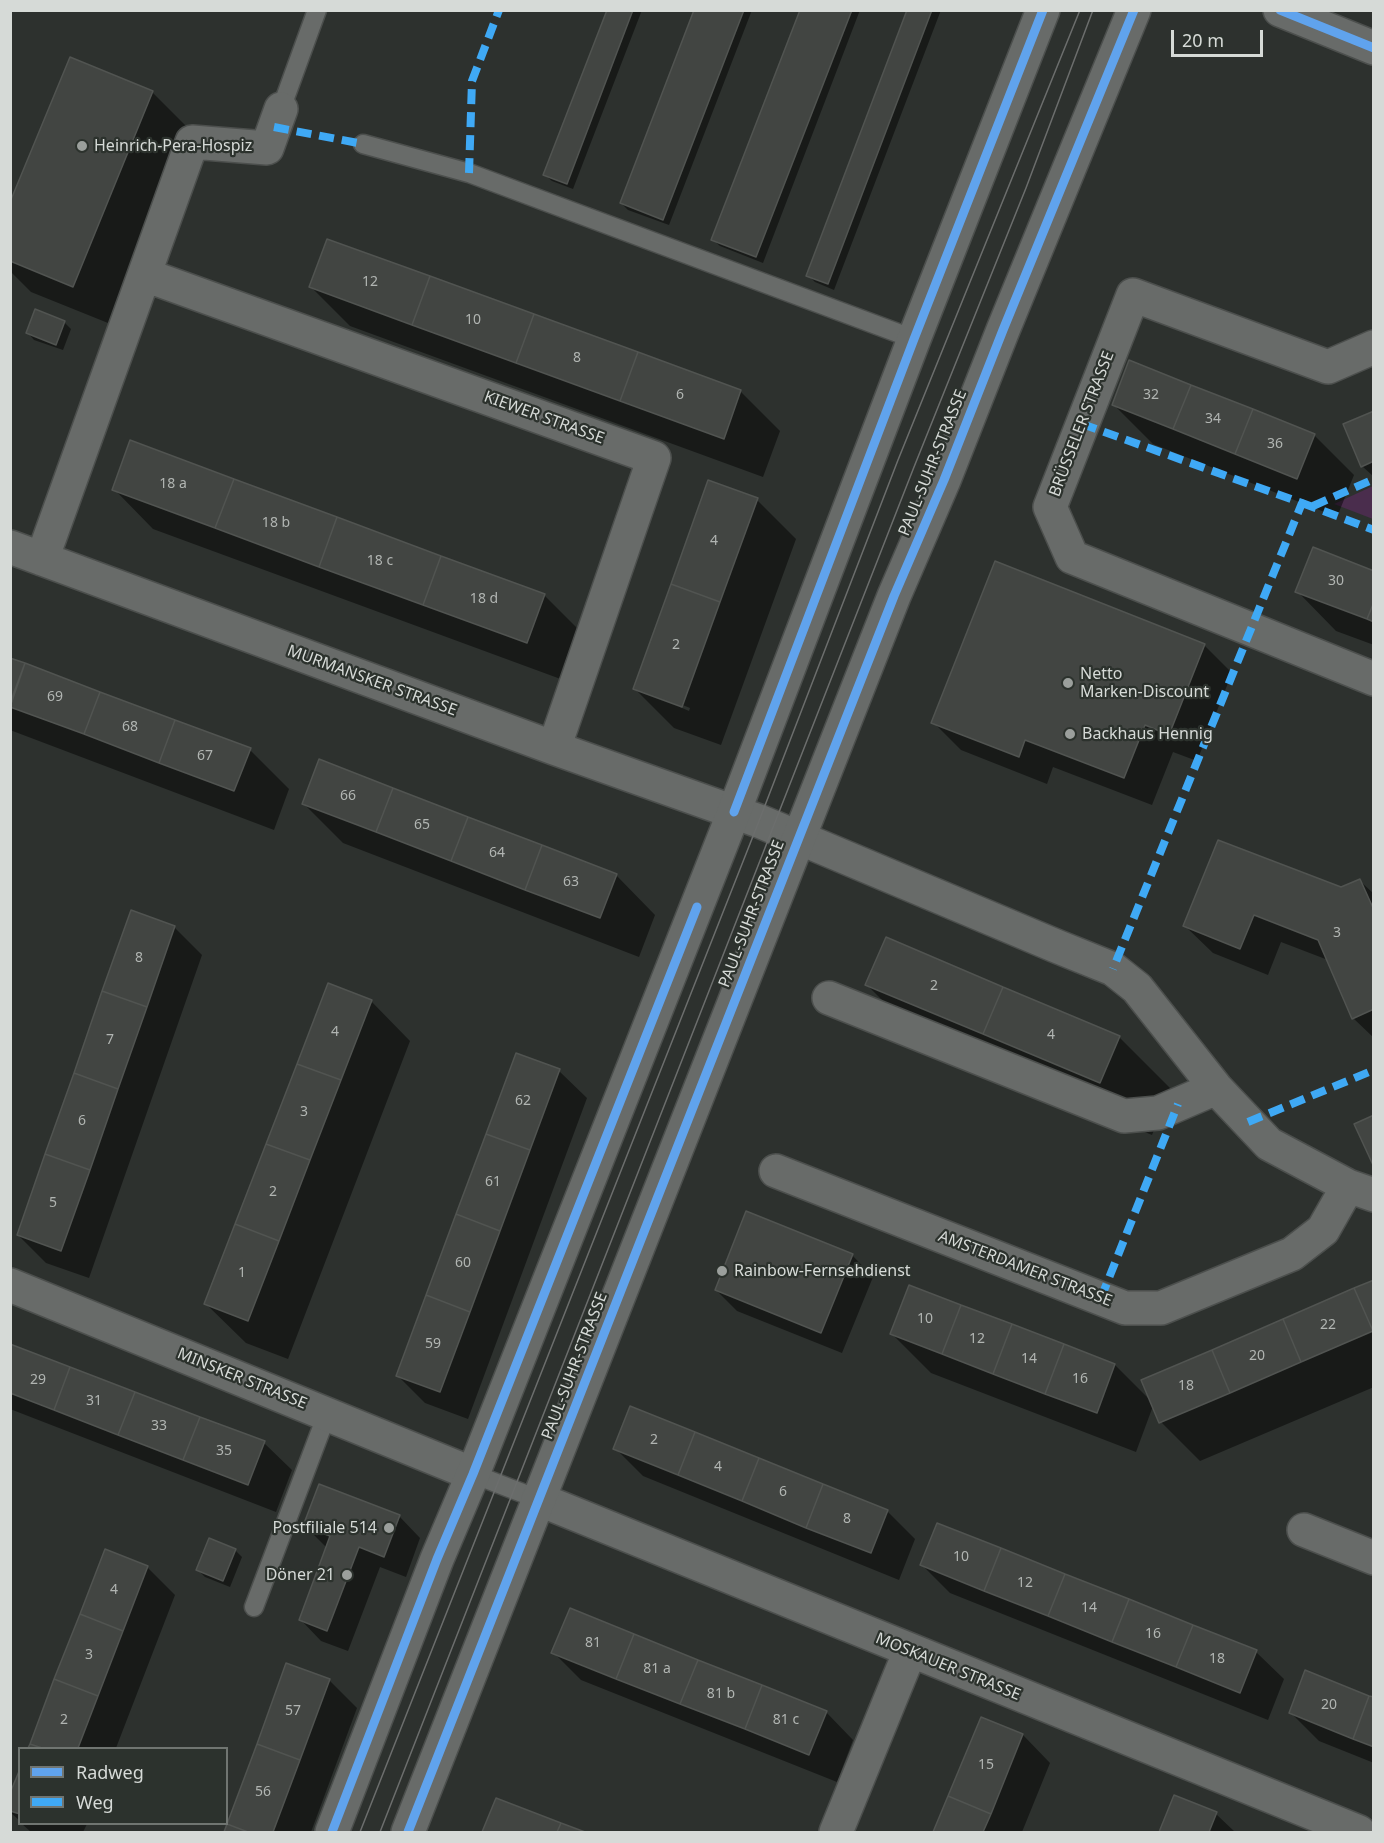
<!DOCTYPE html>
<meta charset="utf-8">
<style>
body{margin:0}
#map{position:relative;width:1384px;height:1843px;overflow:hidden;background:#2d312e;font-family:"Noto Sans",sans-serif}
canvas{display:block}
.frame{position:absolute;inset:0;border:12px solid #d6dad7;pointer-events:none}
.legend{position:absolute;left:18px;top:1747px;width:210px;height:78px;box-sizing:border-box;background:#2c322d;border:2px solid #707571;margin:0;padding:8px 10px;list-style:none;font-size:18px;color:#d6dad7}
.legend li{display:flex;align-items:center;gap:12px;height:30px}
.legend b{width:30px;border:2px solid #707571}
.scale{position:absolute;left:1171px;top:30px;width:92px;height:27px;box-sizing:border-box;border:3px solid #d6dad7;border-top:0;padding-left:8px;font-size:18px;line-height:21px;white-space:nowrap;color:#d6dad7;-webkit-text-stroke:4px #2c322d;paint-order:stroke}
</style>
<div id="map">
<canvas width="1384" height="1843"></canvas>
<div class="frame"></div>
<ul class="legend">
<li><b style="height:8px;background:#60a3ed"></b>Radweg</li>
<li><b style="height:8px;background:#3fa9f5"></b>Weg</li>
</ul>
<div class="scale">20 m</div>
</div>
<script>
const context = document.querySelector('canvas').getContext('2d');
context.lineJoin = 'round';
function fillPath(path, color) {
  context.fillStyle = color;
  context.fill(path, 'evenodd');
}
function trace(path, color, width, dash) {
  context.strokeStyle = color;
  context.lineWidth = width;
  context.lineCap = dash ? 'butt' : 'round';
  context.setLineDash(dash || []);
  context.stroke(path);
}
function drawText(font, color, halo, rows, align = 'center') {
  context.font = font + ' "Noto Sans",sans-serif';
  context.lineWidth = 4.5;
  context.setLineDash([]);
  context.textBaseline = 'middle';
  context.strokeStyle = halo;
  context.fillStyle = color;
  for (const [text, x, y, turn = 0] of rows) {
    context.save();
    context.translate(x, y);
    context.rotate((+turn || 0) * Math.PI / 180);
    context.textAlign = isNaN(turn) ? turn : align;
    if (halo) context.strokeText(text, 0, 0);
    context.fillText(text, 0, 0);
    context.restore();
  }
}
const green = new Path2D(`
 M1373,486v33l-39,-15z`);
const shadow = new Path2D(`
 M608,10h34l-69,179 -21,-8 -7,-6z
 M696,10h56l-83,215 -41,-15 -7,-7z
 M801,10h59l-97,253 -43,-17 -7,-6z
 M909,10h32l-107,280 -19,-8 -7,-7z
 M71,59l82,34 39,39 -79,193 -82,-33 -21,-21v-65z
 M311,287l429,104 40,40 -17,46 -413,-151z
 M64,322l7,7 -8,21 -29,-10 -6,-7z
 M1113,404l201,31 40,40 -17,42 -184,-73z
 M1374,412v65l-12,-11z
 M114,489l430,106 39,39 -17,47 -413,-152z
 M757,500l39,39 -75,206 -47,-17 -40,-40zM680,704l10,4 -1,3 -9,-4z
 M1374,573v72l-38,-14 -39,-40z
 M1204,645l28,28 -35,88 -24,-9 -21,53 -99,-38 -6,17 -86,-34 -28,-28z
 M10,659l240,91 39,39 -15,41 -264,-100z
 M303,803l313,72 39,40 -16,42 -296,-114z
 M1360,881l14,13v144l-21,-20 -25,-58 -47,-18 -13,33 -55,-22 -28,-27 156,-37z
 M174,927l28,28 -113,323 -43,-15 -28,-28z
 M867,985l252,52 52,52 -19,46 -233,-98z
 M371,1001l39,40 -122,318 -42,-16 -40,-39z
 M559,1071l28,27 -119,321 -43,-16 -27,-27z
 M852,1255l21,22 -31,76 -105,-42 -21,-21z
 M1374,1282v105l-174,74 -39,-39 -8,-16 -17,46 -205,-79 -39,-39 223,31 37,37z
 M10,1345l254,98 28,27 -16,42 -266,-103z
 M615,1448l272,63 28,28 -16,41 -256,-104z
 M399,1516l21,22 -14,39 -26,-10 -32,84 -27,-10 -21,-22 26,-72 -21,-21z
 M938,1525l318,127 28,27 -16,41 -318,-127 -28,-28z
 M235,1550l7,7 -12,30 -25,-10 -7,-7z
 M106,1551l41,16 28,28 -59,153h-87z
 M553,1652l273,60 27,28 -16,42 -256,-102z
 M287,1665l42,15 28,28 -46,124h-86z
 M1374,1699v64l-55,-22 -28,-28z
 M982,1719l41,16 27,28 -28,69h-87z
 M20,1773v48l-10,-9v-15z
 M1175,1797l41,17 19,18h-74z
 M497,1799l85,33h-98z
 M22,1824h65l-4,8h-52z`);
const building = new Path2D(`
 M607,10h26l-66,174 -24,-9z
 M694,10h50l-81,210 -43,-17z
 M800,10h52l-96,247 -45,-17z
 M907,10h25l-104,274 -22,-8z
 M70,57l83,34 -80,196 -63,-26v-59z
 M327,239l103,37 -18,49 -103,-38z
 M430,276l104,38 -18,49 -104,-38z
 M35,309l30,12 -9,24 -30,-12z
 M534,314l104,38 -18,49 -104,-38z
 M638,352l103,38 -17,49 -104,-38z
 M1129,360l62,25 -18,44 -61,-24z
 M1191,385l62,24 -18,45 -62,-25z
 M1253,409l62,25 -18,45 -62,-25z
 M1374,411v50l-13,6 -18,-43z
 M130,440l104,39 -19,49 -103,-38z
 M234,479l103,38 -18,50 -104,-39z
 M708,480l50,18 -38,104 -49,-18z
 M337,517l104,39 -18,49 -104,-38z
 M1313,547l61,24v31l-7,17 -72,-27z
 M441,556l104,38 -18,49 -104,-38z
 M995,561l210,83 -36,91 -24,-10 -21,53 -99,-38 -6,17 -88,-34z
 M671,584l49,18 -38,105 -49,-18z
 M1374,602v20l-7,-3z
 M10,658l15,5 -15,40z
 M25,663l75,29 -16,42 -74,-27z
 M100,692l75,28 -16,43 -75,-29z
 M175,720l76,28 -17,43 -75,-28z
 M319,759l74,29 -17,44 -74,-28z
 M393,788l75,29 -17,44 -75,-29z
 M468,817l74,28 -17,45 -74,-29z
 M1218,840l123,47 19,-8 14,31v99l-22,10 -34,-79 -64,-25 -14,34 -57,-23z
 M542,845l75,29 -17,44 -75,-28z
 M131,910l44,16 -28,81 -45,-16z
 M886,937l117,50 -20,47 -118,-49z
 M328,983l44,17 -31,80 -44,-16z
 M1003,987l117,49 -20,47 -117,-49z
 M102,991l45,16 -29,82 -44,-16z
 M516,1053l44,16 -30,81 -44,-16z
 M297,1064l44,16 -31,80 -44,-16z
 M74,1073l44,16 -28,81 -45,-16z
 M1374,1115v49l-1,1 -19,-41z
 M486,1134l44,16 -30,81 -44,-17z
 M266,1144l44,16 -31,81 -44,-17z
 M45,1154l45,16 -29,81 -44,-16z
 M746,1211l107,43 -32,79 -106,-43z
 M456,1214l44,17 -30,81 -44,-17z
 M235,1224l44,17 -31,80 -44,-17z
 M1374,1280v51h-1l-19,-43z
 M909,1285l52,20 -19,49 -52,-20z
 M1354,1288l19,43 -72,31 -18,-43z
 M426,1295l44,17 -30,80 -44,-16z
 M961,1305l51,19 -19,50 -51,-20z
 M1283,1319l18,43 -71,31 -18,-43z
 M1012,1324l52,20 -19,50 -52,-20z
 M10,1344l60,23 -16,43 -44,-17z
 M1064,1344l51,20 -18,49 -52,-19z
 M1212,1350l18,43 -71,30 -18,-43z
 M70,1367l65,25 -17,43 -64,-25z
 M135,1392l65,25 -17,43 -65,-25z
 M630,1406l65,26 -17,43 -65,-26z
 M200,1417l65,24 -17,44 -65,-25z
 M695,1432l64,26 -17,43 -64,-26z
 M759,1458l64,26 -17,44 -64,-27z
 M319,1484l81,31 -16,42 -25,-10 -32,84 -28,-11 31,-84 -27,-10z
 M823,1484l65,26 -17,43 -65,-25z
 M937,1523l64,25 -17,43 -64,-26z
 M209,1538l27,11 -13,32 -27,-11z
 M1001,1548l64,26 -17,42 -64,-25z
 M105,1549l43,17 -25,65 -43,-17z
 M1065,1574l64,25 -17,43 -64,-26z
 M1129,1599l64,26 -17,42 -64,-25z
 M570,1608l64,26 -18,45 -65,-26z
 M80,1614l43,17 -25,65 -44,-17z
 M1193,1625l64,25 -17,43 -64,-26z
 M634,1634l64,26 -18,44 -64,-25z
 M698,1660l64,25 -17,44 -65,-25z
 M286,1663l44,16 -30,81 -43,-16z
 M1305,1670l64,26 -16,43 -64,-26z
 M54,1679l44,17 -20,52h-36l-12,-4z
 M762,1685l65,26 -18,44 -64,-26z
 M1369,1696l5,1v50l-21,-8z
 M981,1717l42,17 -32,80 -43,-18z
 M30,1744l12,4h-14z
 M257,1744l43,16 -27,72h-25l-21,-8z
 M20,1769v45l-10,-3v-18z
 M1174,1795l43,17 -8,20h-50z
 M948,1796l43,18 -8,18h-50z
 M496,1798l65,25 -4,9h-75z
 M561,1823l24,9h-28z
 M227,1824l21,8h-24z`);
const lane = new Path2D(`
 M281,109l36,-99
 M363,144l106,29 445,166
 M473,1474l65,25
 M254,1607l73,-193`);
const street = new Path2D(`
 M145,275l509,183 -100,290
 M1374,347l-46,20 -195,-72 -83,212 22,50 302,122
 M10,547l544,201 205,73 297,125 57,23 24,19 79,100 53,56 79,42 26,9
 M42,559l150,-417 75,6 14,-39
 M829,998l295,118 34,-3 58,-25
 M776,1171l349,137h36l131,-54 31,-24 25,-44
 M10,1285l463,189
 M538,1499l821,333
 M1304,1530l70,28
 M836,1832l74,-181`);
const secondary = new Path2D(`
 M1280,10l94,38
 M332,1832l105,-273 36,-85 261,-662 180,-473 129,-329
 M408,1832l486,-1236 50,-116 59,-150 131,-320`);
const tram = new Path2D(`
 M360,1832l399,-1011 139,-361 182,-450
 M380,1832l534,-1365 112,-279 67,-178`);
const quiet = new Path2D(`
 M274,127l89,17
 M469,173l3,-92 27,-71
 M1082,424l220,79 -189,466
 M1302,503l72,27
 M1313,506l61,-27
 M1248,1122l126,-52
 M1101,1298l77,-194`);
const cycleway = new Path2D(`
 M1280,10l94,38
 M734,812l180,-473 129,-329
 M332,1832l105,-273 36,-85 224,-567
 M408,1832l486,-1236 50,-116 59,-150 131,-320`);
const markers = [
 [82,146,6,"#9b9f9c"],
 [1068,683,6,"#9b9f9c"],
 [1070,734,6,"#9b9f9c"],
 [722,1271,6,"#9b9f9c"],
 [389,1528,6,"#9b9f9c"],
 [347,1575,6,"#9b9f9c"]
];
const numberNames = [
 ["12",370,282],
 ["10",473,320],
 ["8",577,358],
 ["6",680,395],
 ["32",1151,395],
 ["34",1213,419],
 ["36",1275,444],
 ["18 a",173,484],
 ["18 b",276,523],
 ["4",714,541],
 ["18 c",380,561],
 ["30",1336,581],
 ["18 d",484,599],
 ["2",676,645],
 ["69",55,697],
 ["68",130,727],
 ["67",205,756],
 ["66",348,796],
 ["65",422,825],
 ["64",497,853],
 ["63",571,882],
 ["3",1337,933],
 ["8",139,958],
 ["2",934,986],
 ["4",335,1032],
 ["4",1051,1035],
 ["7",110,1040],
 ["62",523,1101],
 ["3",304,1112],
 ["6",82,1121],
 ["61",493,1182],
 ["2",273,1192],
 ["5",53,1203],
 ["60",463,1263],
 ["1",242,1273],
 ["10",925,1319],
 ["22",1328,1325],
 ["12",977,1339],
 ["59",433,1344],
 ["20",1257,1356],
 ["14",1029,1359],
 ["16",1080,1379],
 ["29",38,1380],
 ["18",1186,1386],
 ["31",94,1401],
 ["33",159,1426],
 ["2",654,1440],
 ["35",224,1451],
 ["4",718,1467],
 ["6",783,1492],
 ["8",847,1519],
 ["10",961,1557],
 ["12",1025,1583],
 ["4",114,1590],
 ["14",1089,1608],
 ["16",1153,1634],
 ["81",593,1643],
 ["3",89,1655],
 ["18",1217,1659],
 ["81 a",657,1669],
 ["81 b",721,1694],
 ["20",1329,1705],
 ["57",293,1711],
 ["2",64,1720],
 ["81 c",786,1720],
 ["15",986,1765],
 ["56",263,1792]
];
const poiNames = [
 ["Heinrich-Pera-Hospiz",94,146],
 ["Netto",1080,674],
 ["Marken-Discount",1080,692],
 ["Backhaus Hennig",1082,734],
 ["Rainbow-Fernsehdienst",734,1271],
 ["Postfiliale 514",377,1528,"right"],
 ["Döner 21",335,1575,"right"]
];
const streetNames = [
 ["KIEWER STRASSE",544,418,20],
 ["BRÜSSELER STRASSE",1082,424,-69],
 ["PAUL-SUHR-STRASSE",933,463,-68],
 ["MURMANSKER STRASSE",372,681,20],
 ["PAUL-SUHR-STRASSE",752,914,-69],
 ["AMSTERDAMER STRASSE",1025,1269,21],
 ["PAUL-SUHR-STRASSE",575,1366,-69],
 ["MINSKER STRASSE",242,1379,22],
 ["MOSKAUER STRASSE",948,1667,22]
];
fillPath(green, '#4a2d4d');
fillPath(shadow, '#0007');
fillPath(building, '#424542');
trace(building, '#515451', 1.5);
trace(lane, '#4c4f4d', 21);
trace(street, '#4c4f4d', 36);
trace(secondary, '#4c4f4d', 36);
trace(lane, '#686b69', 18);
trace(street, '#686b69', 33);
trace(secondary, '#686b69', 33);
trace(tram, '#6c6e6d', 1.5);
trace(quiet, '#3fa9f5', 8, [15, 8]);
trace(cycleway, '#60a3ed', 9);
for (const [x, y, r, color] of markers) {
  const dot = new Path2D();
  dot.arc(x, y, r, 0, 2 * Math.PI);
  context.fillStyle = color;
  context.fill(dot);
  trace(dot, '#2c322d', 2);
}
drawText('14px', '#b1b5b2', null, numberNames);
drawText('16px', '#d6dad7', '#2c322d', poiNames, 'left');
drawText('16px', '#d6dad7', '#2c322d', streetNames);
</script>
